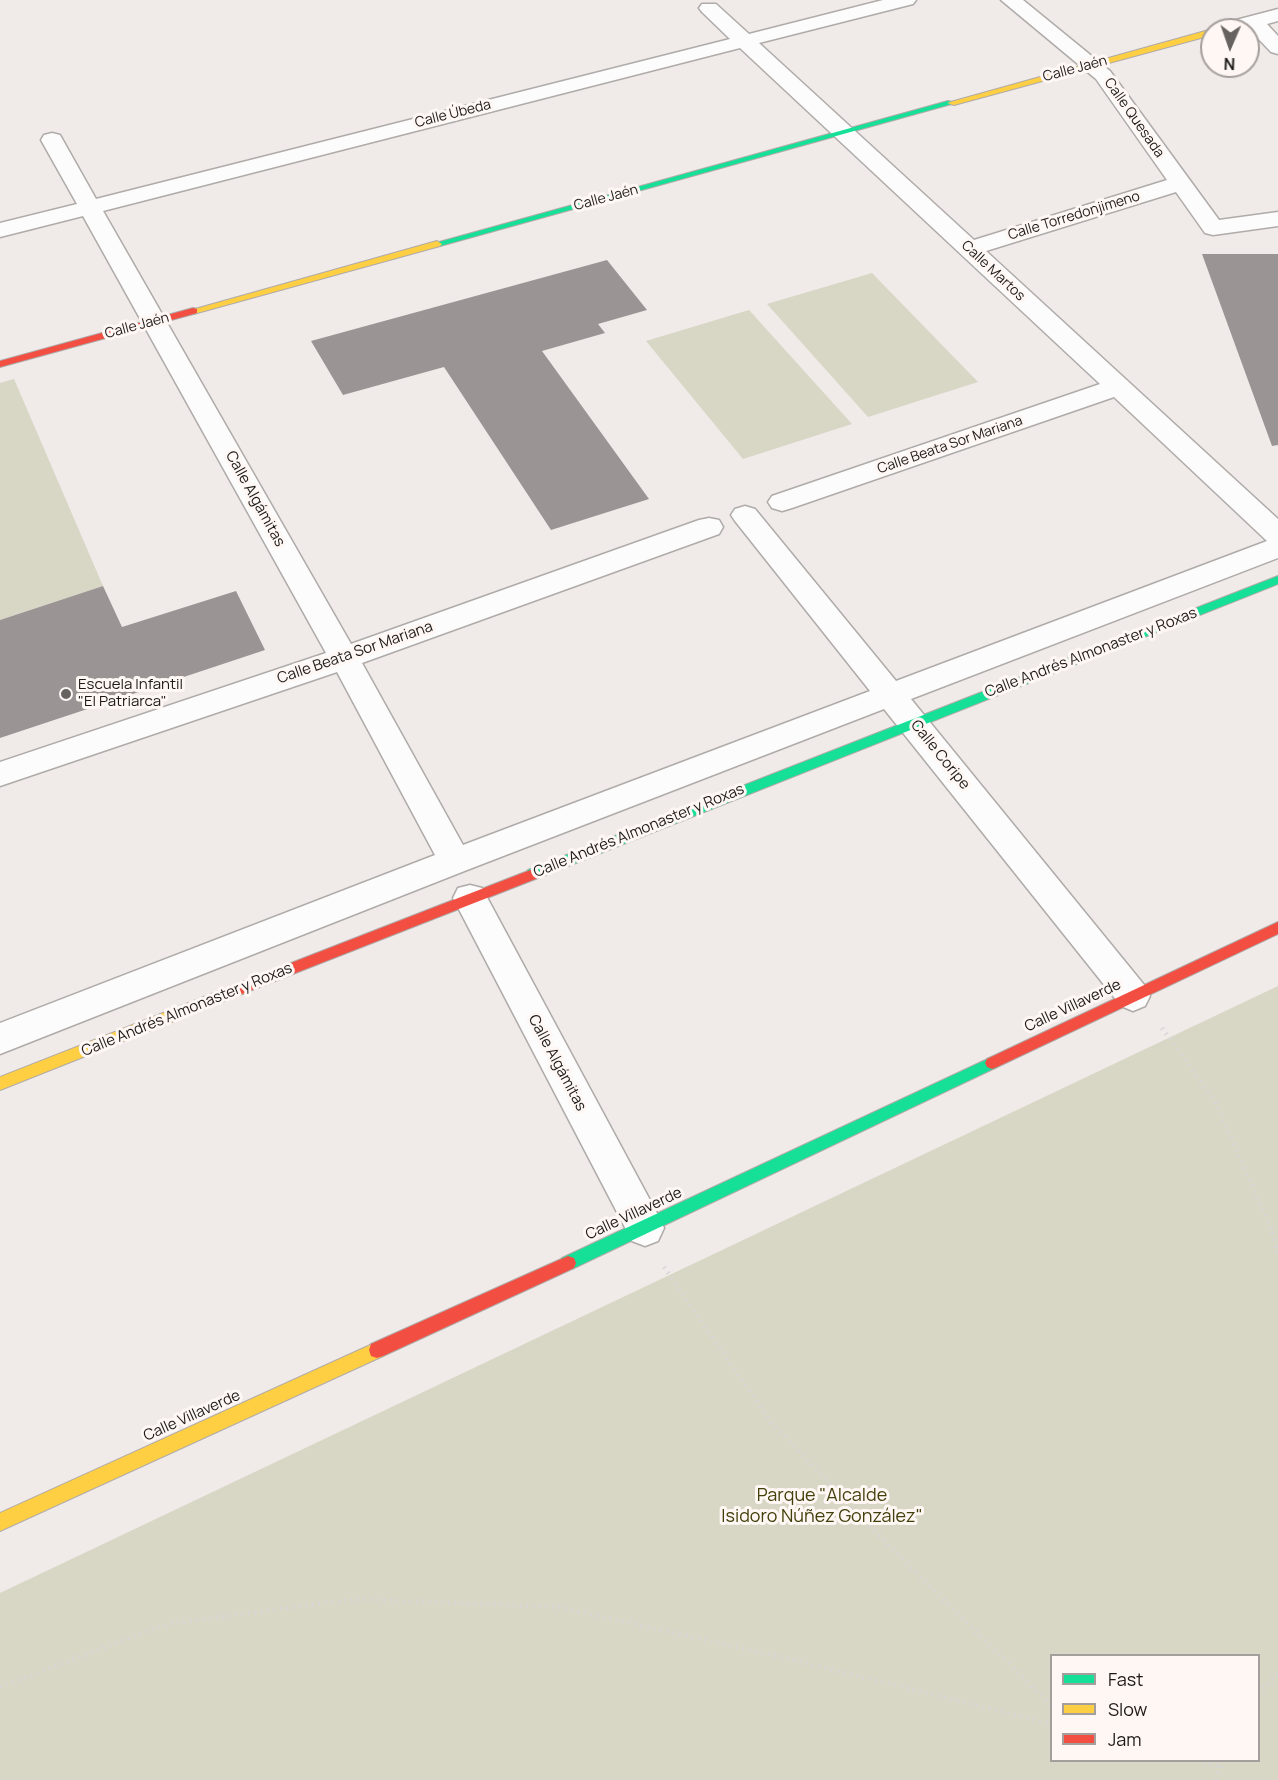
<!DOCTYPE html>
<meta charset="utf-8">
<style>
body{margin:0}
#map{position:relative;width:1278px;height:1780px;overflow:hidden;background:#f0eae8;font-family:Manrope,sans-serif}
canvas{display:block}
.legend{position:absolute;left:1050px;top:1654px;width:210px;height:108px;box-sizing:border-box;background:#fef7f4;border:2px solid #a49e9c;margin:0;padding:8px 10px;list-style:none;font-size:18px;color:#1c1917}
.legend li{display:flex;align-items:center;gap:12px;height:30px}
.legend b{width:30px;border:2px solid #a49e9c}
.north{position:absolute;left:1200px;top:18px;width:60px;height:60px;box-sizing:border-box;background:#fef7f4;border:2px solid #a49e9c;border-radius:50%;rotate:182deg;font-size:16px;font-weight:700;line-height:24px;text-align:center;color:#1c1917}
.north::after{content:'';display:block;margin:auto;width:21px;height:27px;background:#666260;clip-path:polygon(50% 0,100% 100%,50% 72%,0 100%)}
</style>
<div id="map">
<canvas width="1278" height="1780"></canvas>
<ul class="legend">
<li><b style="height:8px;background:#16e098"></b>Fast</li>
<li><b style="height:8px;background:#ffcf43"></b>Slow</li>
<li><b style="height:8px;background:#f24e42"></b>Jam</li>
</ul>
<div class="north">N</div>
</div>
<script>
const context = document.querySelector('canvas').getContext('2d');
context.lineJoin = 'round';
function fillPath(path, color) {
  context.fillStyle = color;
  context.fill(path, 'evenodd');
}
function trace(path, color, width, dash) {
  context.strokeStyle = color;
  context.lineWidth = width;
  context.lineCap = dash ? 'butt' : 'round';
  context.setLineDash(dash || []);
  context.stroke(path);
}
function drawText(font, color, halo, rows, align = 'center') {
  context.font = font + ' Manrope,sans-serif';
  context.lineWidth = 6;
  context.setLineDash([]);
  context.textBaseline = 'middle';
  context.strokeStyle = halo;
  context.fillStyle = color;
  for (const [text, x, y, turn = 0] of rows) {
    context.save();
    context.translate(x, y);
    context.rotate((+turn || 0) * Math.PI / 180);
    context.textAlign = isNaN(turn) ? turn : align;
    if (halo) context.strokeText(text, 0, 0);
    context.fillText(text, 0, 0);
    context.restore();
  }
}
const green = new Path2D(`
 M872,273l106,109 -110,35 -101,-113z
 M749,310l103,114 -109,35 -97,-118z
 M14,379l89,207 -103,34v-237z
 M1278,986v794h-1278v-187zM1052,1656h206v104h-206z`);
const building = new Path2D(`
 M1202,254h76v191l-6,1z
 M607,260l40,50 -49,14 7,9 -63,18 107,148 -98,31 -107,-163 -101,28 -32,-54z
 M103,586l19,41 114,-36 29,59 -265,88v-118z`);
const path = new Path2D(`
 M1162,1028l54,75 56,128 6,24
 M664,1267l107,155 119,125 162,159
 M0,1687l167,-63 188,-25 204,8 222,50 271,67
 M1258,1693l20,-19
 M1197,1760l23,6
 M1216,1780l6,-20`);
const street = new Path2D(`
 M883,0h33l-3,4 -154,39 215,197 193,-60 -71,-101 -95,-79h22l87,71 109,149 59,-8v14l-65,9 -8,-2 -29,-41 -190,59 292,268v39l-367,141 234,287 5,10 -5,10 -12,5 -12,-5 -237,-297 -417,161 -467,184v-31l435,-168 -98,-183 -337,114v-24l326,-109 -243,-437 -83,21v-14l77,-19 -36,-64 3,-5 8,-2 8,2 36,64 634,-160 -28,-27 -3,-4 3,-4h14l33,30zM740,48l360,336 -328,112 -4,6 4,6 10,3 10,-3 322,-111 153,144 -371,140 -141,-172 -10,-3 -10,3 -4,6 4,6 135,170 -407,154 -101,-182 357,-129 4,-7 -4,-7 -10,-2 -10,2 -348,124 -248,-433z
 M1278,9v12l-11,3 11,12v18l-7,-2 -22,-23 -37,1v3l-2,-3 3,-4z
 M470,885l12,3 176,327 6,13 -6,13 -13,5 -13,-5 -179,-343 5,-10z`);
const fast = new Path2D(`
 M948,101l7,2 -515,143 -8,-2z
 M1278,576v8l-740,294h-10l-2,-4 2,-4z
 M992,1057l5,2 2,4 -2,4 -423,201 -6,2 -6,-2 -2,-5 2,-5z`);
const slow = new Path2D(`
 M1209,30h5h-2v5l-258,70 -7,-2z
 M437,241l5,3 -2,2 -243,67 -4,1 -5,-3z
 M242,982l5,2 2,4 -2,4 -247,98v-13z
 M377,1342l6,2 2,6 -2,6 -383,175v-18z`);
const jam = new Path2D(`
 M193,308l4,1v4l-197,54v-6z
 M533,869l5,1 2,4 -2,4 -291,114 -5,2 -5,-2 -2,-4 2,-4z
 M1278,922v12l-281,133 -5,2 -5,-2 -2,-4 2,-4z
 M568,1256l6,2 2,5 -2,5 -191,88 -6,2 -6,-2 -2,-6 2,-6z`);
const markers = [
 [66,694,6,"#666260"]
];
const farStreetnames = [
 ["Calle Jaén",1075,69,-15],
 ["Calle Úbeda",453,114,-14],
 ["Calle Quesada",1134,118,55],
 ["Calle Jaén",606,198,-15],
 ["Calle Torredonjimeno",1074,216,-17],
 ["Calle Martos",993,271,43],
 ["Calle Jaén",137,326,-15],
 ["Calle Beata Sor Mariana",950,445,-19]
];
const streetNames = [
 ["Calle Algámitas",255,499,61],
 ["Calle Beata Sor Mariana",355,653,-19],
 ["Calle Andrés Almonaster y Roxas",1091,653,-21],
 ["Calle Coripe",940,755,51],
 ["Calle Andrés Almonaster y Roxas",639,831,-22],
 ["Calle Villaverde",1073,1006,-25],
 ["Calle Andrés Almonaster y Roxas",187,1010,-22],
 ["Calle Algámitas",557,1063,62],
 ["Calle Villaverde",634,1214,-25],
 ["Calle Villaverde",192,1416,-24]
];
const poiNames = [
 ["Escuela Infantil",78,685],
 ["\"El Patriarca\"",78,702]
];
const nearParknames = [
 ["Parque \"Alcalde",822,1496],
 ["Isidoro Núñez González\"",822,1517]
];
fillPath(green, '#d8d6c5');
fillPath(building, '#9a9594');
trace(street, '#afaba9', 3);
trace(fast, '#afaba9', 2);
trace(slow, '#afaba9', 2);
trace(jam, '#afaba9', 2);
trace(path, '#d8d6d6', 4.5, [1.5, 5]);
fillPath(street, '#fdfcfc');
fillPath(fast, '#16e098');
fillPath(slow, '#ffcf43');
fillPath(jam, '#f24e42');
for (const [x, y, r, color] of markers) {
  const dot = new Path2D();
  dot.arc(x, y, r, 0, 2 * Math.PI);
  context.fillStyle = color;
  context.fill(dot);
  trace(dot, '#fef7f4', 2);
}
drawText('14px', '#1c1917', '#fef7f4', farStreetnames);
drawText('15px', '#1c1917', '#fef7f4', streetNames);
drawText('15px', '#1c1917', '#fef7f4', poiNames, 'left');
drawText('18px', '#413f0a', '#fef7f4', nearParknames);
</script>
